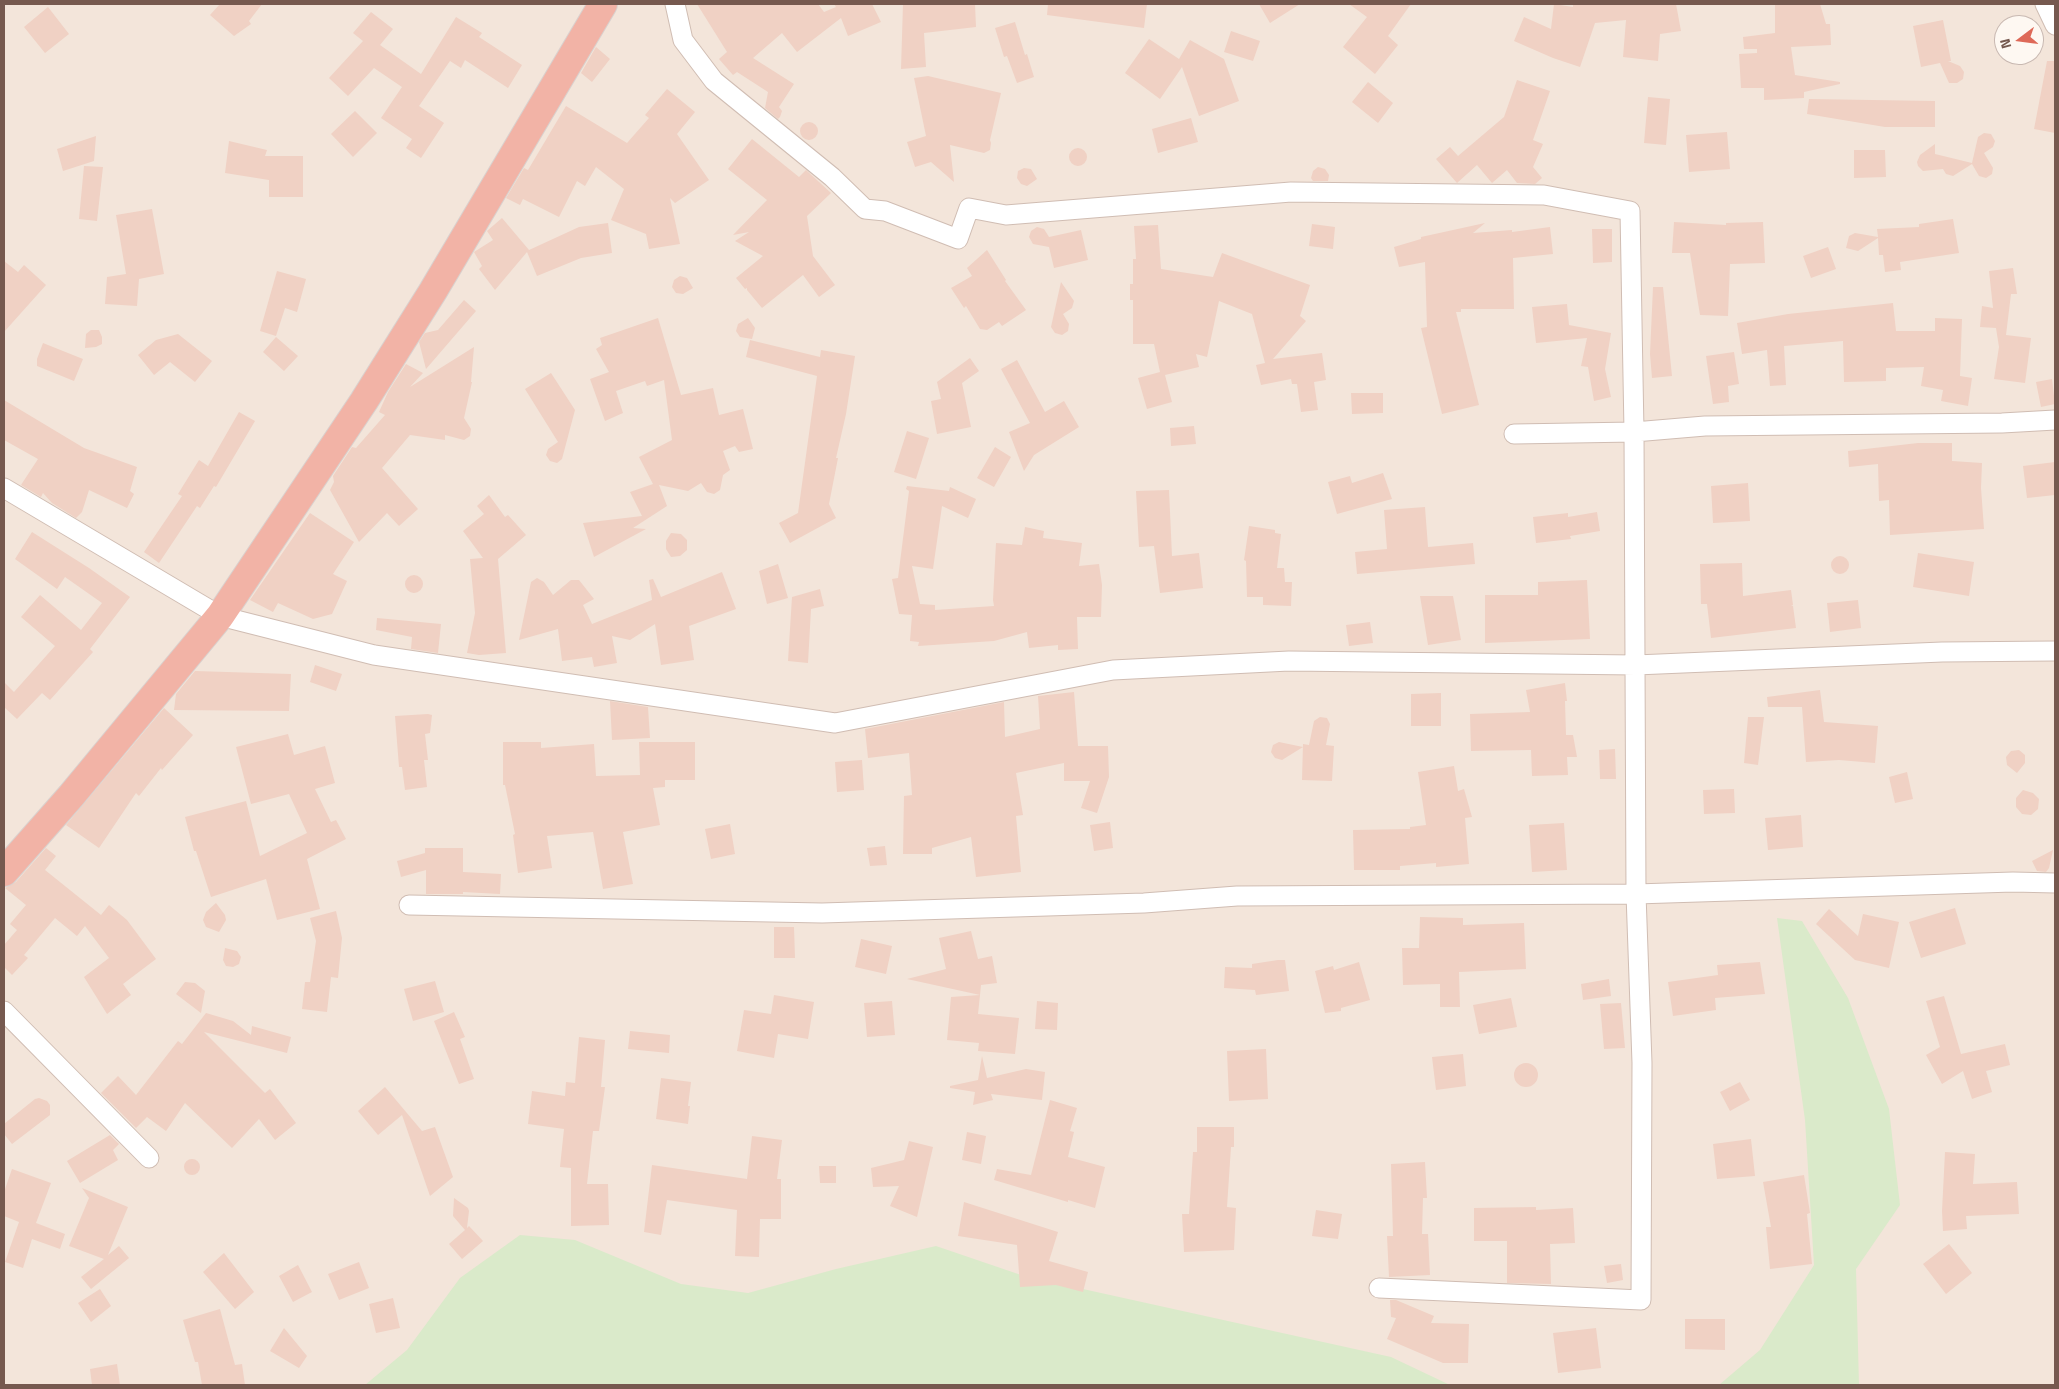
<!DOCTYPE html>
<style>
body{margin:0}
#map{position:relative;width:2059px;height:1389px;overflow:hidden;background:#fcf4eb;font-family:"Titillium Web",sans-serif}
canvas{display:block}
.frame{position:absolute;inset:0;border:5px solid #76594f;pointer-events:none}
.north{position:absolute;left:1994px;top:15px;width:50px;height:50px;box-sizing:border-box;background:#fef8f2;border:1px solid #c8b8b1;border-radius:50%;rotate:255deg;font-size:14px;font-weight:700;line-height:20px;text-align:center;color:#76594f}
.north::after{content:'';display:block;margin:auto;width:18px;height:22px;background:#de6958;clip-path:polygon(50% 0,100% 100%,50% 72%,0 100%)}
</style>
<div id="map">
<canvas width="2059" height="1389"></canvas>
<div class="frame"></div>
<div class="north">N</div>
</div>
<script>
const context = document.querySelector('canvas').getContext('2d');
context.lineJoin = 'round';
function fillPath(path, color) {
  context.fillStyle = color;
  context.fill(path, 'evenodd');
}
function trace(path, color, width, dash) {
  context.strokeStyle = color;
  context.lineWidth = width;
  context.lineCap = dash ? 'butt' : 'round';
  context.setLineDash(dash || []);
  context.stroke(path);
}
const residential = new Path2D(`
 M4,4h2051v1381h-2051zM2004,25h30v30h-30z`);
const green = new Path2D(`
 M1777,918l25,3 46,77 41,111 11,96 -44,64 3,116h-140l41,-35 54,-85 -9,-145z
 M520,1235l55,5 106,44 67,9 88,-24 100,-23 88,30 367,81 59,28h-1085l42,-35 53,-72z`);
const building = new Path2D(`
 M220,4h42l-13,17 2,3 -17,12 -24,-21z
 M697,4h121l6,8 12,-5 -2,-3h38l9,18 -33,14 -7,-18 -44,34 -15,-19 -29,25 41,26 -15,23 3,4 -2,6 -2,2 -13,-11 3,-16 -31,-20 -4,3 -14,-16 8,-7z
 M903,4h72l1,23 -52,6 2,34 -25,2z
 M1048,4h99l-3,24 -97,-13z
 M1259,4h41l-30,19z
 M1349,4h62l-23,32 10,9 -23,29 -32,-27 24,-30z
 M1554,4l19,3v-3h103l5,27 -21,3 -2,27 -35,-4 3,-37 -31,3 -15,44 -27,-9 -39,-17 10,-24 27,12z
 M1775,4h45l6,20h4l1,21 -40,2 4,28 45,7v2l-36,8v6l-40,2v-12h-23l-2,-34 18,-1v-4h-13l-1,-12 32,-4z
 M48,7l21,27 -24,19 -21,-26z
 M371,12l22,17 -13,16 41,29 35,-57 26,16 -3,4 43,28 -14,23 -43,-28 -4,8 -11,-7 -31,45 25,17 -23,35 -15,-10 6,-9 -31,-21 21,-31 -28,-19 -26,28 -19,-18 34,-37 -10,-8z
 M1943,20l8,41h-3l12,5 4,6 -1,7 -6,4h-8l-9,-20 -19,4 -8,-41z
 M1015,22l10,33 2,-1 7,23 -17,6 -10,-27 -3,1 -9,-29z
 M1231,31l29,10 -7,20 -29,-9z
 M1149,39l30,20 11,-19 34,19 15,42 -40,15 -17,-49 -22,32 -35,-26z
 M596,47l14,12 -18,23 -11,-9z
 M2047,61h8v72l-21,-4z
 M928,76l73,17 -11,47 1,3 -1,7 -6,3 -34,-8 4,37 -23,-20 -16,5 -8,-25 19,-6 -12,-58z
 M1517,80l33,11 -17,49 10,4 -10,23 9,11 -7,6 -18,-1 -10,-13 -15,13 -15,-18 -20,18 -21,-24 14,-12 8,9 46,-39z
 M1368,82l25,21 -15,20 -26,-21z
 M667,89l28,23 -18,22 32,46 -34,23 -5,-5 10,46 -31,5 -3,-15 -35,-14 13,-31 -28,-22 -11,19 -8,-5 -18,36 -36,-18 -3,6 -14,-7 18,-30 4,2 38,-64 61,37 22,-25 -4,-3z
 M1648,97l22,2 -4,46 -22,-2z
 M1809,99l126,2v26h-50l-78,-13z
 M355,111l22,22 -24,24 -22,-23z
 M1191,118l7,24 -40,11 -6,-24z
 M800 131a9 9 0 1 1 18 0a9 9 0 1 1-18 0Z
 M1727,132l3,37 -41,3 -3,-37z
 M1984,133l7,1 4,7 -2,6 -9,6 9,15 -1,6 -6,4 -7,-2 -7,-12 -19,12 -7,-2 -3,-5 -20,2 -5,-5 -1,-4 3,-7 15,-11v10l37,9 6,-26z
 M96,136l-2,25 -31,10 -6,-22z
 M752,139l47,38 7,-7 25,23 -24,23 6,40 22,29 -16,12 -16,-22 -41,33 -15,-18v-2l-2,1 -9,-11 27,-22 -28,-15 14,-9 -16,3 34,-35 -39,-31z
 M229,141l38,9 -2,6h38v41h-34v-17l-44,-7z
 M1069 157a9 9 0 1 1 18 0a9 9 0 1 1-18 0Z
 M1854,150h31l1,27 -32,1z
 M84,166l19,1 -6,54 -18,-2z
 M1318,167l7,2 4,6 -1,6h-15l-2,-3 2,-7z
 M1024,168l7,1 6,10 -10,7 -6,-2 -4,-6 1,-7z
 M152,209l12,65 -25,5 -2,27 -32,-2 2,-27 19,-3 -10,-59z
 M502,218l27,32 50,-23 29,-4 4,30 -31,5 -44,18 -10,-24 -32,38 -16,-21 3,-3 -8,-14 19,-12 -6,-9z
 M1953,219l6,34 -59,9 1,8 -16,2 -2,-17h-4l-1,-17 -20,13 -12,-3 3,-12 6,-3 23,4 -1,-8 42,-2v-3z
 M1674,222l52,3v-2l37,-1 2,41 -35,1 -2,52 -28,-1 -10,-62h-18z
 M1485,223l-12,10 39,-3v2l38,-5 3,27 -40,4 1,51h-53v3h-5l23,93 -37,9 -21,-86 6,-1 -2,-65 -26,5 -5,-20 27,-8v-2z
 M1312,224l23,3 -2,22 -24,-3z
 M1158,225l3,44 52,8 9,-24 88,32 -10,31 6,5 -33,38 49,-6 4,27 -12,2 4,28 -17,2 -4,-28h-5l-1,-5 -30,6 -5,-20 9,-2 -13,-49 -33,-13 -12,56 -11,-3 3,13 -34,8 7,27 -25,7 -9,-31 22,-6 -6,-28h-21v-44h-3v-16h3v-25h3l-2,-33z
 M1037,227l7,2 5,8 32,-7 7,30 -34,8 -5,-21 -16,-3 -4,-7 2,-6z
 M1592,229h20v33l-19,1z
 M1828,247l8,22 -25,9 -8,-22z
 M987,250l19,30 -1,1 21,29 -24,16 -3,-4 -12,8 -7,-1 -14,-23 -2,2 -13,-20 21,-12 -5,-8z
 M4,261l14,11 6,-7 22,20 -42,47z
 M2013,268l4,26h-6l-5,41 25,3 -6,45 -31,-4 5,-32 -3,-19 -16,-1 2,-21 11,2 -4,-37z
 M277,271l29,8 -9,33 -12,-4 -9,28 -16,-5z
 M680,276l7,2 6,10 -10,6 -7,-1 -4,-6 2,-7z
 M1061,282l13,19 -2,7 -9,6 6,10 -1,7 -6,4 -7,-2 -4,-6z
 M1653,287h10l9,89 -20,2 -2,-24z
 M464,300l12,11 -50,58 -7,-27 6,-9 13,-3z
 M1893,303l3,28h39v-13l27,1 -2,57 12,2 -4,28 -27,-5 2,-11 -22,-4 3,-19 -38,1v13l-42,1 -1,-41 -59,5 2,39 -16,1 -3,-36 -25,4 -5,-31 51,-9z
 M1567,304l2,21 42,8 -6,36 6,28 -17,4 -6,-34 -7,-1 6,-28 -51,5 -4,-36z
 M658,318l23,77 32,-7 6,27 24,-6 10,40 -14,3 -4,-6 -12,5 7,19 -7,5 -3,15 -6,4 -7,-2 -6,-9 -13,8 -29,-6 8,21 -34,22 13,1 -52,28 -11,-34 59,-7 -12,-24 23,-8 -14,-27 33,-17 -8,-60 -17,6 -2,-5 -29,10 7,22 -18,8 -15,-42 19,-7 -13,-23 6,-4 -2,-7z
 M748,318l7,10 -3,11 -12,-2 -4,-6 2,-7z
 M91,330h8l3,7v7l-6,3 -11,1 1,-14z
 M178,334l34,27 -17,21 -25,-20 -16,13 -16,-20 18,-15z
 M276,337l22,19 -14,15 -21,-19z
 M750,340l70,17 1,-7 34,6 -9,58 -10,44h2l-9,46 7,14 -46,25 -11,-20 19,-10 19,-137 -71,-19z
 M43,343l40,16 -9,22 -37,-15v-7z
 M474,347l-3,35h1l-8,36 7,11 -1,7 -6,4 -19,-5v5l-35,-5 -28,33 36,41 -19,17 -12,-13 -28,29 -29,-52 4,-8 -1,-6 19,-29 4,1 29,-33 -6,-3 9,-20 18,-28 17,9 -13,14z
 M1734,352l5,32 -11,2 1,16 -16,2 -7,-48z
 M970,358l9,13 -17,12 9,44 -34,7 -6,-33 10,-2 -4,-17z
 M1017,360l28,52 19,-11 15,26 -45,28 -10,16 -15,-39 21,-9 -29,-54z
 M551,373l24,37 -13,49 -5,4 -7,-2 -4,-6 2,-6 10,-7 -33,-53z
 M2052,379l3,25 -14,3 -5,-25z
 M1351,393h32v20l-31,1z
 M4,400l80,48 53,19 -7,24 4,3 -7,14 -38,-18 -7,22 -6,6 -24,-15 -9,-10 -2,4 -20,-12 17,-26 -34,-19z
 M239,412l16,9 -39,66 -2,-1 -14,22 -3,-2 -38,57 -15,-11 38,-56 -4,-2 21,-34 9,6z
 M1194,426l2,18 -25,2 -1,-18z
 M907,431l22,7 -13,41 -22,-7z
 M1918,443h34v18l30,2 -1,25 3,41 -94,6 -1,-35 -10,1 -1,-37 -29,3 -1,-16z
 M995,447l16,10 -17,30 -17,-9z
 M2055,462v33l-28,3 -4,-32z
 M1383,473l9,26 -55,15 -9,-32 22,-6 2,7z
 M1748,483l2,38 -37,2 -2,-37z
 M907,486l42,5 1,-4 26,12 -8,19 -26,-12 -9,63 -21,-3 8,38 15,1v5l59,-4 -1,-6 3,-57 26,2 3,-18 19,4 -1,7 39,5 -3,23 20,-2 3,21 -1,32h-24l1,32 -20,1v-5l-29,3 -2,-16 -33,9 -76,5 1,-4 -9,-1 2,-26 -13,-1 -7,-35 6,-1 11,-87 -3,-2z
 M1169,490l3,66 27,-3 4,35 -43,5 -6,-47 -15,1 -3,-56z
 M489,495l16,22 3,-2 18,20 -28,24 8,94 -27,2 -12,-2 8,-40 -5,-54 13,-1 -20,-27 21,-17 -7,-8z
 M1425,507l3,40 45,-4 2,21 -118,10 -2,-22 32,-3 -3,-39z
 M1597,512l3,19 -30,5 1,3 -35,4 -3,-26 35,-4v4z
 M310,513l44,29 -21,32 14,7 -15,33 -19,5 -35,-16 -5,9 -23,-12z
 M1249,526l26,4v3l6,1 -4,34h7l1,14h7l-1,24 -28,-1v-8h-16l-1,-36 -2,-1z
 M32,532l57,36 41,29 -40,52 3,3 -43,48 -8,-7 -25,26 -13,-12v-25l10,10 41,-46 -34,-29 19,-22 41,35 21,-27 -37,-26 -8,12 -42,-30z
 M671,533l10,1 6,6v10l-7,6 -9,1 -5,-8v-8z
 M1918,553l56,9 -5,34 -56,-9z
 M1831 565a9 9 0 1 1 18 0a9 9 0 1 1-18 0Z
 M1742,563l1,33 48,-6 2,15 -2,1h2l3,22 -85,10 -4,-34h-6l-1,-40z
 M778,564l10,34 -21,6 -8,-33z
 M722,572l14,37 -47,17 5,34 -33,5 -6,-41 -25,16 -18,-4 5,27 -23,4 -2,-10 -30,4 -4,-32 -39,11 12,-58 6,-4 7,4 9,13 18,-15h8l15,19 -11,6 9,19 60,-24 -3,-20 4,-1 8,18z
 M405 584a9 9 0 1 1 18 0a9 9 0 1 1-18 0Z
 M1587,580l3,59 -105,4v-48h53v-13z
 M820,589l4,17 -13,3 -3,54 -20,-2 4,-64z
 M1420,596h33l8,44 -33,5z
 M1858,600l3,28 -31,4 -3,-29z
 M377,618l64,6 -3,29 -27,-4 1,-12 -36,-7z
 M1370,622l3,21 -24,3 -3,-21z
 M315,665l27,9 -6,17 -26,-9z
 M195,671l96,3 -2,37 -115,-1 2,-16z
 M1565,683l2,18h-2l1,34h7l4,22h-10l1,18 -36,1 -1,-26 -60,1 -1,-37 60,-2 -4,-22z
 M1820,690l4,32 54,4 -3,37 -36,-3 -33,2 -4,-55h-34l-1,-10z
 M1074,692l4,54h30l1,31 -12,36 -16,-5 9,-27h-26v-18l-48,10 7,42 -7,1 5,56 -45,5 -5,-40 -39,11v6h-29l1,-58 8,-1 -3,-42 -41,5 -3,-29 139,-27 1,35 35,-8 -2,-33z
 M1441,693v33h-30v-32z
 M610,701l38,6 2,31 -38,2z
 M164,708l29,27 -31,35 -1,-2 -22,28 -3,-3 -37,55 -33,-23z
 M428,714l4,1 -2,18 -5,1 3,26h-4l3,27 -22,3 -3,-23h-3l-4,-51z
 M1320,717l7,1 3,6 -4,21 8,1 -2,35 -30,-1 1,-36 6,1 5,-24z
 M1748,717h16l-6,48 -14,-2z
 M288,734l6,21 31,-9 10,37 -20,6 16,33 5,-2 10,19 -39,20 13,50 -43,11 -11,-41 -55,18 -15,-46h-2l-9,-34 61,-16 14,55 47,-23 -18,-39 -38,10 -15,-57z
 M503,742h38v6l53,-4 2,32 44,-1 -1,-33h56v38h-30v7l-12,1 7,37 -37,7 10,52 -30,5 -10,-57 -46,4 5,32 -34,5 -5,-38 2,-1 -10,-49h-2z
 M1279,742l24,5 -21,13 -7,-2 -4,-6 2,-7z
 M1615,749l1,30h-16l-1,-29z
 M2019,750l6,5v8l-8,10 -10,-8 -1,-8 5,-6z
 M862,760l2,30 -27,2 -2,-30z
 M1454,766l4,25 6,-2 8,28 -7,1 4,46 -33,3v-4l-36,3v4h-46l-1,-40 57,-1v-2l16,-2 -8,-53z
 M1907,772l6,27 -18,4 -6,-26z
 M1734,789l1,24 -31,1 -1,-24z
 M2023,790l10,3 6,6 -1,10 -7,6 -9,-1 -6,-7v-9z
 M1801,815l2,32 -35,3 -3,-32z
 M1110,822l3,26 -19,3 -4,-26z
 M1564,823l3,47 -35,2 -3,-47z
 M730,824l5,30 -24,5 -6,-30z
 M885,846l2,19 -17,1 -3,-18z
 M46,848l10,8 -11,14 56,45 8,-10 18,15 29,39 -33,25 8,11 -24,19 -23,-37 25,-19 -24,-32 -8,10 -22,-18 -31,37 4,3 -16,17 -8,-8v-22l13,-15 -7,-6 16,-19 -21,-17 11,-6z
 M425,848h38v24l38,2 -1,20 -37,-2v2h-37v-24l-25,7 -4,-16 28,-8z
 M2053,850l-4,18 -3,4 -9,-1 -5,-10z
 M216,903l9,12 1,5 -7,12 -13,-5 -3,-7 3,-8z
 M1955,908l11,36 -45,14 -12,-36z
 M1829,909l29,27 5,-22 36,8 -10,46 -34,-8 -39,-36z
 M336,911l6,27 -4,40 -7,-1 -4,35 -25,-3 3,-27h5l6,-41 -6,-23z
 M1420,917l43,1v7l61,-2 2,46 -67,3 1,35h-20v-23l-37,1 -1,-37h17z
 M774,927h20l1,31h-21z
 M971,931l7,28 14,-3 5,27 -16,2 -1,10 -73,-16 39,-10 -7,-31z
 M861,939l31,7 -6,28 -31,-7z
 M225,948l12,3 4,6 -2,7 -6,3 -7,-1 -3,-6z
 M1278,960h7l4,31 -33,4 -1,-5 -31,-2 1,-21 27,1v-4z
 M1359,962l11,38 -29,8v3l-16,2 -10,-42 18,-5 1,4z
 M1760,962l5,32 -50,4 1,12 -43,6 -5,-34 50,-7 -1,-10z
 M1609,979l2,17 -28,4 -2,-16z
 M435,981l9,31 -31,9 -9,-32z
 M185,982l10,1 10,8 -4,22 -25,-19z
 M774,995l40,7 -6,37 -30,-5 -4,24 -37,-7 7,-41 27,4z
 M980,995l-2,19 41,4 -4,36 -37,-3 1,-8 -32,-3 4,-43z
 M1944,996l17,58 44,-10 5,21 -24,6 6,21 -20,7 -9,-28 -21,13 -16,-29 14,-8 -14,-46z
 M1511,998l6,29 -38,7 -6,-29z
 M892,1001l3,34 -28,2 -3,-34z
 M1037,1001l21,2 -1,27 -22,-1z
 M1621,1003l4,45 -21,1 -4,-45z
 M454,1012l11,25 -5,2 14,40 -15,5 -25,-63z
 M206,1013l27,8 18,14 1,-9 39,11 -4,16 -83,-21 61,61 5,-4 26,34 -21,17 -16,-21 -27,29 -47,-45 -19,28 -19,-14 -11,11 -35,-35 17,-17 18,19 42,-54 4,3z
 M630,1031l40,4 -1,18 -41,-4z
 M579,1037l26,3 -4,47h4l-6,44h-6l-6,53h21l1,41 -38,1v-58l-11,-1 4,-38 -36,-5 4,-33 33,5 1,-14 9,1z
 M1266,1049l2,50 -39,2 -2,-50z
 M1463,1054l3,32 -30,4 -4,-33z
 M982,1056l5,22 39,-9 19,3 -3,28 -51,-6 2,6 -20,5 2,-13 -25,-4v-2l28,-6z
 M1514 1075a12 12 0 1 1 24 0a12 12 0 1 1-24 0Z
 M661,1078l30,4 -3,24h2l-2,18 -32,-5z
 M1740,1082l10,18 -20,11 -10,-19z
 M385,1087l37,44 13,-4 18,50 -23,19 -28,-81 -24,20 -20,-24z
 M39,1098l8,3 3,4v10l-38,29 -8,-10v-10l31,-25z
 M1050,1100l27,8 -7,23 4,1 -6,25 37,10 -10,41 -27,-8v2l-74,-22 3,-11 34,6z
 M1197,1127h37v20h-3l-4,60 9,1 -2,42 -50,2 -2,-38h7l4,-62h4z
 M967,1132l19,4 -5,28 -19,-4z
 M110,1135l9,9 -6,6 5,10 -38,23 -13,-22z
 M752,1136l30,4 -5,39h4v40h-21l-1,38 -24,-1 2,-46 -70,-10 -6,35 -17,-3 8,-67 95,14z
 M1751,1139l4,37 -38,3 -4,-35z
 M909,1141l24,6 -16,70 -27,-11 9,-20 -26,1 -2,-19 33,-8z
 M1945,1152l30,2 -2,30 44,-2 2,32 -53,2 1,13 -24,2 -1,-20z
 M184 1167a8 8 0 1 1 16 0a8 8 0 1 1-16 0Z
 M1425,1162l2,36h-4l-1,36h6l2,41 -41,2 -2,-41h6l-2,-72z
 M819,1166h17v17h-16z
 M12,1169l39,14 -15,40 29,11 -5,15 -28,-10 -9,29 -18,-6 14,-40 -15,-6v-24z
 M1804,1175l6,38 -3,1 5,50 -42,5 -4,-42h5l-8,-45z
 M82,1188l46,19 -20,48 11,-9 10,12 -38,31 -10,-12 23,-18 -35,-13 20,-48z
 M454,1198l14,10 1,3 -2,17 2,-2 14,15 -21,18 -13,-15 16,-14 -12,-14z
 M964,1202l94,30 -9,29 39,11 -5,20 -27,-7 -36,2 -3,-42 -59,-9z
 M1536,1207v3l37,-2 2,35 -25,1 1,40 -44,-1v-42h-33v-33z
 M1316,1210l26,4 -4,25 -26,-3z
 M1949,1244l23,29 -26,21 -23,-30z
 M224,1253l30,39 -19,17 -32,-37z
 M359,1262l10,26 -30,12 -11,-26z
 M1621,1264l2,16 -16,3 -3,-17z
 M298,1265l14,27 -19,10 -14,-26z
 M100,1289l11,17 -20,16 -13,-19z
 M393,1298l7,30 -24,5 -7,-29z
 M1390,1300h6l38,16 -3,7 38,1 -1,39h-25l-56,-24 9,-21 -5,-1z
 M220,1309l15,56 7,-1 3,21h-43l-4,-23h-3l-12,-42z
 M1685,1319h40v31l-40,-1z
 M284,1328l23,28 -8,12 -29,-17z
 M1596,1328l5,40 -43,5 -5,-40z
 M117,1364l3,21h-28l-2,-16z`);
const street = new Path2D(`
 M675,4l8,36 31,41 118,96 33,32 20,2 73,28 11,-31 37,7 285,-23 253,3 86,16 4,221 2,462 6,169 -1,237 -262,-12
 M2045,4l10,21
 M1514,434l120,-2 71,-6 297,-3 53,-3
 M4,488l216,128 154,39 461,68 278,-53 176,-9 347,4 306,-13 113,-1
 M409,905l413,8 322,-10 93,-7 399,-2 377,-12 42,1
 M4,1011l145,147`);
const highway = new Path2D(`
 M4,872l67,-76 149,-180 144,-215 69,-110 170,-287`);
fillPath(residential, '#f3e5da');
fillPath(green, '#daeaca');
fillPath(building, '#f0d1c4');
trace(street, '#d0bdb3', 21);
trace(highway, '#d9d1ce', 30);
trace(street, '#fff', 19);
trace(highway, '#f2b3a6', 28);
</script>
